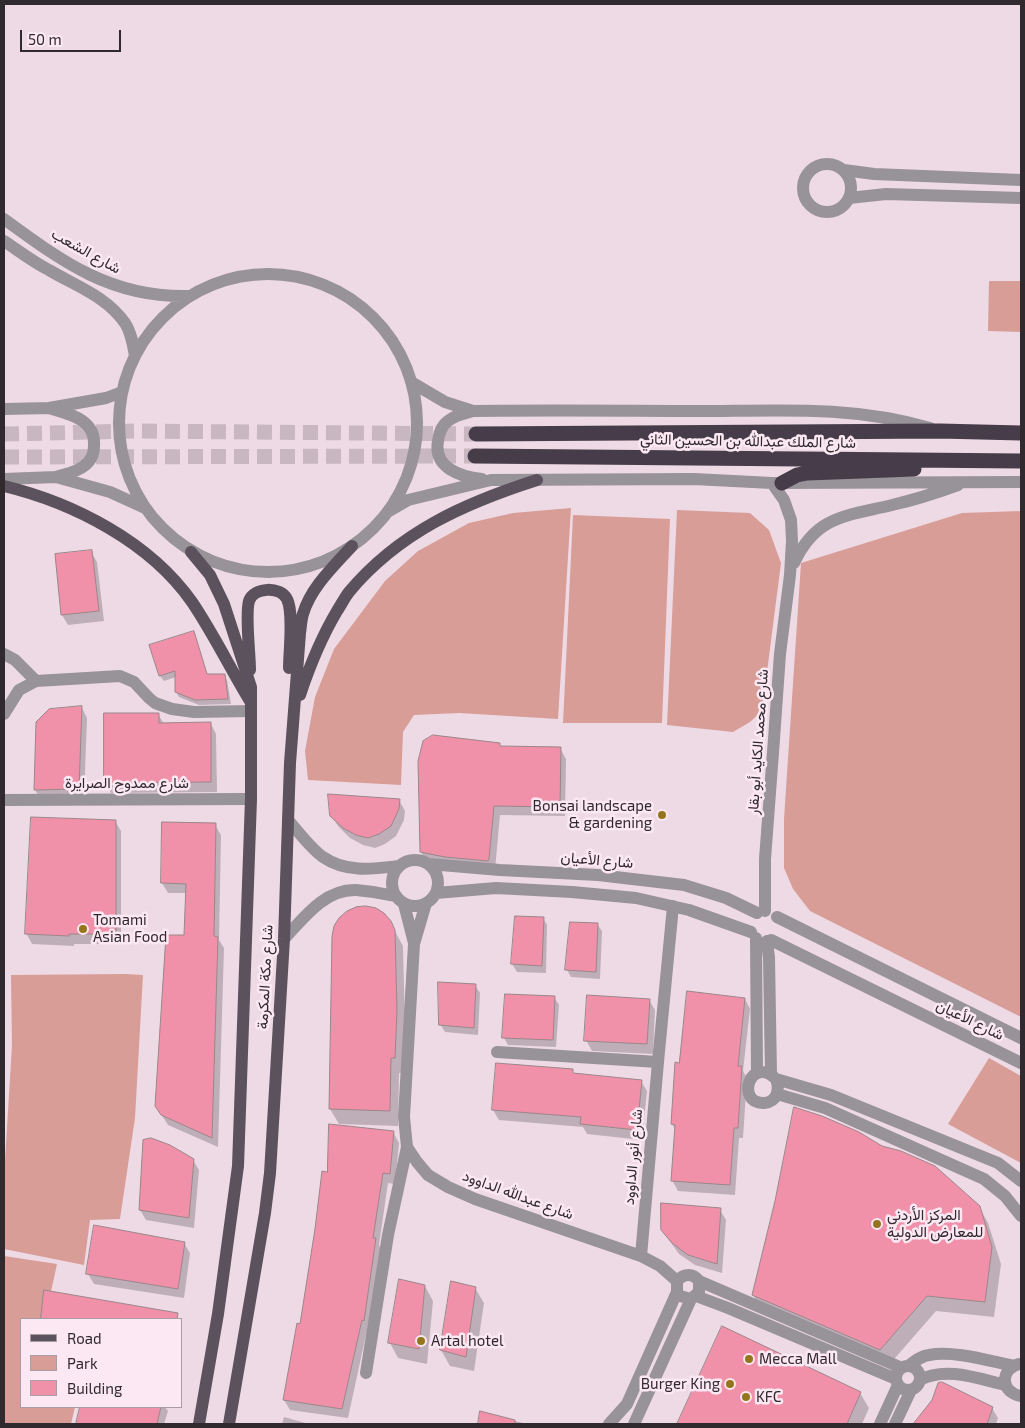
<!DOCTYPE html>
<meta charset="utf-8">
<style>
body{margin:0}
#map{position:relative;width:1025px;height:1428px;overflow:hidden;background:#eedae5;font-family:"Exo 2",sans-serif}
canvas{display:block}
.frame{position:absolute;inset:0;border:5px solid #30292d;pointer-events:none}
.legend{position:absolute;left:20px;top:1318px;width:162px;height:90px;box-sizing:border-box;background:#fbe8f2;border:1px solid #aa9ca3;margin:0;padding:6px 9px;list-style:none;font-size:15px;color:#30292d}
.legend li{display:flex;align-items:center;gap:10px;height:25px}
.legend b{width:25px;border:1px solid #aa9ca3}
.scale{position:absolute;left:20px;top:30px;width:101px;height:22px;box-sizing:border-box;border:2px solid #30292d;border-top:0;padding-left:6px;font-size:15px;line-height:18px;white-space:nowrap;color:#30292d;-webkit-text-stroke:4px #fbe8f2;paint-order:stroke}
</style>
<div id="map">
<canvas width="1025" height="1428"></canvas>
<div class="frame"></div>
<ul class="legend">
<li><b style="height:6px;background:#5c525d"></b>Road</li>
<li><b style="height:14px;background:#d89d97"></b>Park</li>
<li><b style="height:14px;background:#f191a9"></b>Building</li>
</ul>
<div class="scale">50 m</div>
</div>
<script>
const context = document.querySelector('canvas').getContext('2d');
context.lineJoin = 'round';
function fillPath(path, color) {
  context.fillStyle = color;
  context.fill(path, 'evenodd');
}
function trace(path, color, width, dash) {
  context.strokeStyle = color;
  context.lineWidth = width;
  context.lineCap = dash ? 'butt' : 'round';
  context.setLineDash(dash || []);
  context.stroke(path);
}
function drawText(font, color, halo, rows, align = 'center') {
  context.font = font + ' "Exo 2",Vazirmatn,sans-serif';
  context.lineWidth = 5;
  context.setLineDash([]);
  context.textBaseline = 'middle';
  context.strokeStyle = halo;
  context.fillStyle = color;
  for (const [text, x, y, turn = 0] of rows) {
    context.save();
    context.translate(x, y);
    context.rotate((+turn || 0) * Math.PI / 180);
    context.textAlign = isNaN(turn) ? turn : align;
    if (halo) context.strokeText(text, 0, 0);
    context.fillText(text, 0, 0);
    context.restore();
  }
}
const green = new Path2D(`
 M989,281h32v51l-33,-1z
 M571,508l-13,211 -99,-6 -45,2 -11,17 -2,53 -93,-5 -3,-29 10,-54 19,-48 51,-68 33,-30 51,-28 44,-10z
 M677,510l73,3 19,17 12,33 -19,148 -12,11 -17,10 -66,-7z
 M1021,511v506l-211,-106 -17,-22 -9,-21v-49l17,-256 161,-50z
 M573,515l97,4 -8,204h-99z
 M125,974l18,1 -8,143 -15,101 -30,1 -6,45 -80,-16v-72l8,-132 -1,-70z
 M989,1058l32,18v87l-73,-39z
 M4,1256l53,8 -12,55h-24v88h54l-4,17h-67z`);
const shadow = new Path2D(`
 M91,552l6,10 7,59 -36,4 -6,-10 -6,-60z
 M193,633l15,43 16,-1 3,5 4,24 -32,1 -20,-8 -3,-5v-15l-12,4 -4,-5 -9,-30z
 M82,708l5,10 -3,81 -43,1 -6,-10z
 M158,714l6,10h47l5,10 1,58 -106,1 -5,-11z
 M499,744l2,4h59l6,11 -1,57 -65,-1 -5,55 -68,-8 -6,-10z
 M399,800l6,11 -1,9 -8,16 -11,8 -10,4 -12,-3 -13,-7 -12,-12 -7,-11z
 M115,821l6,10v113h-47v2l-42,-2 -6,-11z
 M215,825l6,10 -2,105 5,8 -6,199 -50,-22 -12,-19 30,-169 1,-44h-19l-6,-10z
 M543,918l4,7 -1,48 -29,-1 -5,-8z
 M390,922l13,24 2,82 -1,45h-5l-1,53 -59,-2 -9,-15z
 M597,924l5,7 -2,48 -29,-2 -4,-7z
 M475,985l5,8 -2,42 -33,-3 -5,-8z
 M554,997l5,8 -3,42 -48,-2 -4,-7z
 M745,999l5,10 -7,62 4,7 -4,60h-4l-4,57 -57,-4 -6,-11 4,-49 -4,-7 8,-60z
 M649,1000l6,10 -2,44 -61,-3 -6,-11z
 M572,1071l2,3 67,7 6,10 -5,49 -55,-6 -4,-7 -84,-7 -6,-10z
 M393,1132l6,11 -4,41 -7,-1 -9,62 2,5 -14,80 -19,88 -58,-8 -6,-10 17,-75 27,-152z
 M144,1141l49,19 6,10 -5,58 -48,-8 -6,-10z
 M882,1147l97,60 9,16 13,41 -7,53 -58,-6 -47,54 -127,-55 -9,-15z
 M720,1210l6,10 -4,53 -27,-8 -16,-11 -17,-24z
 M184,1243l6,10 -6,45 -90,-14 -6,-10z
 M425,1286l8,15 -6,63 -29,-6 -8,-15z
 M475,1288l9,15 -10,68 -24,-5 -9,-16z
 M45,1292l128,22 3,5h-134z
 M722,1328l138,65 9,15 -7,16h-183z
 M933,1400l59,8 6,10 -2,6h-81z
 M82,1407h83l3,4 -4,13h-86z
 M481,1413l47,11h-49z
 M284,1417l25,7h-27z`);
const building = new Path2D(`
 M92,550l7,61 -38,4 -6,-61z
 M194,631l13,43h18l3,25 -33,1 -20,-8v-21l-16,5 -10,-31z
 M82,706l-3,83 -45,1 2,-68 13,-13z
 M104,713h55v10l52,-1v60l-107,1z
 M433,735l67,8v3l61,1 -1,60 -66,-1 -5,53 -1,2 -43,-4 -25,-5 -2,-91 5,-20z
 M328,794l72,5 -1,10 -8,17 -12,8 -11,4 -12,-3 -13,-7 -13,-12z
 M31,817l85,3v114h-47v2l-44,-2z
 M162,822l54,1 -2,113 4,1 -6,201 -51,-23 -6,-9 11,-171h18l2,-51 -25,-1z
 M366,906l10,2 8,5 7,8 4,9 2,81 -2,47h-4l-1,53 -61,-2 3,-173 2,-10 5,-8 8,-7 9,-4z
 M515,916l29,1 -2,49 -31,-2z
 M570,922l28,1 -2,49 -31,-2z
 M438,982l38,2 -2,44 -35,-3z
 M687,991l58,7 -7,68h4l-4,62h-4l-4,57 -59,-4 4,-56 -4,-1 4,-62 4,1z
 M505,994l50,2 -2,44 -51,-2z
 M587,995l63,4 -3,45 -63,-3z
 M496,1063l77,6v4l69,7 -5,50 -57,-6 1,-7 -89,-7z
 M794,1107l28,9 37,16 23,14 19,5 34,15 45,40 12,41 -7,55 -58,-6 -47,54 -128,-55 23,-94z
 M329,1124l65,7 -4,43 -7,-1 -10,65h3l-12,83 -2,-1 -20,89 -59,-9 14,-77 3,1 15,-95 7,-58 5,1z
 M151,1138l19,7 24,14 -5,59 -50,-8 4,-70z
 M661,1203l60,5 -4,56 -29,-9 -16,-12 -11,-13z
 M94,1225l91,17 -7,47 -92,-15z
 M399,1279l26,6 -6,64 -31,-6z
 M451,1281l25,6 -10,70 -26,-7z
 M44,1290l134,23 -1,6h-136z
 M722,1326l139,66 -14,32h-170z
 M942,1382l51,25 -6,17h-74l19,-24 6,-17z
 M80,1407h81l-4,17h-81z
 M480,1411l35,9v4h-37z`);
const highwayTunnel = new Path2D(`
 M4,434l133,-3 339,3
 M4,457l471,-1`);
const minor = new Path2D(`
 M803 188a24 24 0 1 1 48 0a24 24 0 1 1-48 0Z
 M844,170l30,4 147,6
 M849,198l37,-4 135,4
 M4,219c60,44 108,79 185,77
 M4,241c15,10 29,21 45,29 27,16 57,26 76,53 6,9 8,21 10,33
 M119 423a149 149 0 1 1 298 0a149 149 0 1 1-298 0Z
 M411,382l34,20 28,9c81,-1 162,0 243,0 74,-1 142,-4 214,17
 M49,408c20,6 47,11 45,38 0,7 -3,15 -10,20 -7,6 -19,8 -28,11
 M4,409l45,-1 57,-10 16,-6
 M473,411c-8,2 -18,4 -25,10 -7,5 -9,12 -10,20 -5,27 23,36 44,38
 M4,479l52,-2 54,15 33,15
 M389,511l19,-11 83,-20 203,-1 78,4 249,-1
 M794,563c22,-48 53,-47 98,-58 22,-5 44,-12 66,-20
 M4,654l11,6 21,21
 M4,714l15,-24 17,-9 84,-5 14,6 15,16 6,5 17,6 22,3 57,-1
 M4,800l247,-1
 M288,820c10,11 23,29 35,37 23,16 50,12 75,9
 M392 883a23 23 0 1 1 46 0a23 23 0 1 1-46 0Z
 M429,864l71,6 98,5 86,10 42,13 31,15
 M436,893l60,-5 76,4 64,6 53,12 62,22
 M426,903l-12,41 -10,173 3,30 10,15 11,13 20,12 27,12 166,57 19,10 17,15
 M404,904l10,39
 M765,911v-52l9,-120 6,-85 10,-79 2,-34 -1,-21 -7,-20 -12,-17
 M777,917l244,121
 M756,938l1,135
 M284,939c19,-20 40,-50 72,-49 13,1 26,3 39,6
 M771,940l250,123
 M767,941l2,17 2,116
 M497,1052l161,10
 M776,1079c4,11 1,23 -12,24 -29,1 -14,-49 12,-24l55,16 167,68 23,18
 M777,1094l48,14 159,71 21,17 16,20
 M641,1256l17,-194 15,-156
 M699,1281l203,87
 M696,1296l32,12 168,71
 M1019,1364c-20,6 -18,29 2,32
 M908,1366c7,-5 13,-10 21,-11 25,-5 60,6 85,11
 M896 1378a12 12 0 1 1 24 0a12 12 0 1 1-24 0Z
 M366,1373l22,-138 19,-88
 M920,1380c26,-14 59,-1 86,5
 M609,1424l18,-20 50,-112v-11c7,-8 16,-8 22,0v11l-8,7 -11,-3 -3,-4
 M634,1424l57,-125
 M880,1424l18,-39
 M895,1424l16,-34`);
const major = new Path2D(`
 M4,486c70,17 146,56 188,116 21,31 38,66 58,99
 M191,552l19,23 14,29 27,83v112l-13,367 -20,148 -19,110
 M250,670c0,-16 -5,-56 -1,-69 5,-14 31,-15 38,-2 7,14 2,52 2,69
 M300,695c10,-30 21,-57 37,-84 4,-6 8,-14 12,-19 50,-60 116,-89 188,-112
 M229,1424l36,-211 5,-40 14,-234 6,-176 10,-130c1,-6 1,-13 3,-19 8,-27 31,-48 49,-68`);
const highway = new Path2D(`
 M476,434l464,-3 81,2
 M475,456l546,5
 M782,483l15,-8 10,-2 107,-4`);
const markers = [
 [662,815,5,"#94751c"],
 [83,929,5,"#94751c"],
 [877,1224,5,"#94751c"],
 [421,1341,5,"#94751c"],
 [749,1359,5,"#94751c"],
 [730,1384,5,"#94751c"],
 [746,1397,5,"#94751c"]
];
const streetNames = [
 ["شارع الشعب",86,251,29],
 ["شارع الملك عبدالله بن الحسين الثاني",748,441,1],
 ["شارع محمد الكايد أبو بقار",758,742,-86],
 ["شارع ممدوح الصرايرة",127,783],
 ["شارع الأعيان",597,860,5],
 ["شارع مكة المكرمة",265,977,-87],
 ["شارع الأعيان",970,1020,26],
 ["شارع أنور الداوود",633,1157,-85],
 ["شارع عبدالله الداوود",518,1195,20]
];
const poiNames = [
 ["Bonsai landscape",652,806,"right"],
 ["& gardening",652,823,"right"],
 ["Tomami",93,920],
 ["Asian Food",93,937],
 ["المركز الأردني",887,1215],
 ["للمعارض الدولية",887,1232],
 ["Artal hotel",431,1341],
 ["Mecca Mall",759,1359],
 ["Burger King",720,1384,"right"],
 ["KFC",756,1397]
];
fillPath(green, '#d89d97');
fillPath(shadow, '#0003');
fillPath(building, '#f191a9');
trace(building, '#9a868a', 1);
trace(highwayTunnel, '#c8b7c0', 15, [15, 8]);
trace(minor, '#989299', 12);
trace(major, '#5c525d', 12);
trace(highway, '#473c49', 15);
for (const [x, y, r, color] of markers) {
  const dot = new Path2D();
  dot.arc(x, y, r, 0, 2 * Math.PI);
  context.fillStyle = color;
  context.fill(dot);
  trace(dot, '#fbe8f2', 2);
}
drawText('15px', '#30292d', '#fbe8f2', streetNames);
drawText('15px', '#30292d', '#fbe8f2', poiNames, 'left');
</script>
